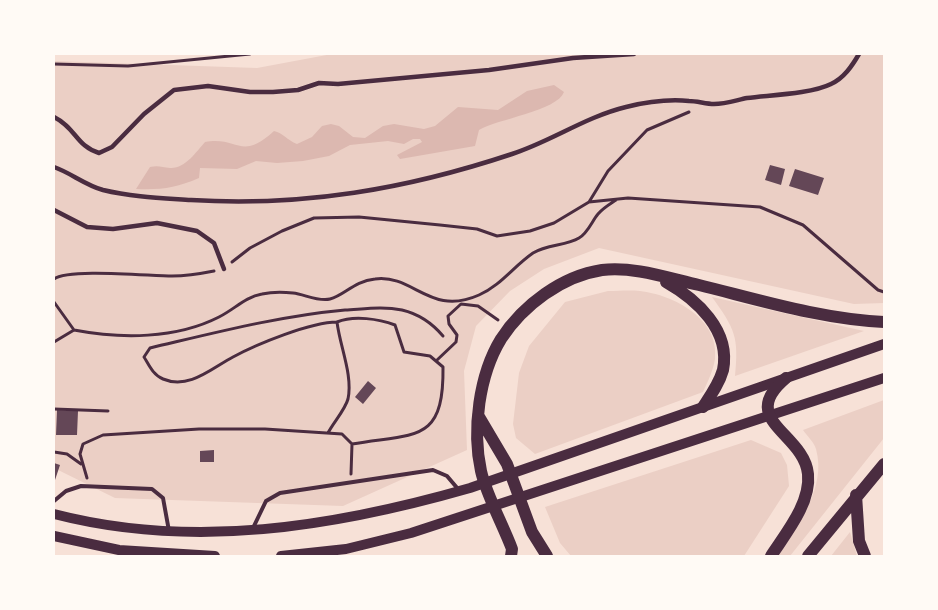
<!DOCTYPE html>
<style>
body{margin:0}
#map{position:relative;width:938px;height:610px;overflow:hidden;background:#f7e1d7;font-family:Arial,sans-serif}
canvas{display:block}
.frame{position:absolute;inset:0;border:55px solid #fffaf5;pointer-events:none}
</style>
<div id="map">
<canvas width="938" height="610"></canvas>
<div class="frame"></div>
</div>
<script>
const context = document.querySelector('canvas').getContext('2d');
context.lineJoin = 'round';
function fillPath(path, color) {
  context.fillStyle = color;
  context.fill(path, 'evenodd');
}
function trace(path, color, width, dash) {
  context.strokeStyle = color;
  context.lineWidth = width;
  context.lineCap = dash ? 'butt' : 'round';
  context.setLineDash(dash || []);
  context.stroke(path);
}
const green = new Path2D(`
 M332,54h552v249l-30,1 -255,-56 -55,21 -34,22 -34,35 -12,45 3,79 -124,56 -228,-8 -61,-30v-407l203,7z
 M608,291c11,0 21,-1 32,0 34,4 80,28 75,68 -2,12 -7,22 -12,33l-168,62 -19,-16 -3,-14 6,-51 10,-27 36,-44z
 M712,297l152,34 -129,45c4,-39 0,-47 -23,-79z
 M884,400v38l-94,118h-12c19,-32 49,-67 38,-107 -2,-7 -9,-13 -13,-19z
 M751,440l30,13 6,12 2,21 -45,70h-173l-11,-13 -15,-36z
 M850,532l7,24h-26z`);
const water = new Path2D(`
 M554,85l10,7c-7,19 -67,27 -85,38l-4,16 -75,13 -3,-4 25,-13 -2,-3h-7l-9,5 -16,-3 -38,4 -21,11 -26,5 -26,2 -21,-2 -19,8 -37,-1 -1,10c-23,10 -38,12 -63,11l14,-22c8,-2 12,0 20,1 15,1 26,-16 35,-26 34,-6 35,20 69,-11 9,2 13,9 23,13l15,-7 10,-11 9,-2 8,2 14,11 12,1 18,-12 11,-2 30,5 11,-3 23,-19 40,3 29,-19z`);
const building = new Path2D(`
 M770,165l15,4 -4,16 -16,-5z
 M795,169l29,9 -6,17 -29,-9z
 M368,381l8,7 -13,16 -8,-7z
 M57,410l21,1 -1,24h-21z
 M214,450v12h-14v-11z
 M54,463l6,2 -6,18z`);
const path = new Path2D(`
 M54,64l74,2 122,-12
 M589,202l19,-31 39,-41 42,-18
 M232,262l18,-14 32,-17 32,-13 45,-1 81,8 37,4 20,7 33,-5 24,-8 35,-21 39,-4 132,9 43,18 75,65 6,2
 M54,279c14,-11 96,-3 118,-3 14,0 27,-2 42,-5
 M54,302l20,28c47,9 102,9 145,-13 16,-8 26,-20 43,-23 9,-2 22,-2 31,-1 11,1 25,9 37,6 15,-4 24,-18 45,-20 39,-5 55,38 104,16 21,-9 35,-29 54,-42 14,-9 33,-7 46,-15 9,-5 13,-17 19,-24 5,-6 12,-10 18,-14
 M337,322c-26,0 -80,22 -104,35 -21,11 -44,33 -70,22 -10,-4 -14,-14 -19,-22l6,-9c64,-15 129,-32 195,-38 19,-1 38,-4 57,0 17,4 30,13 41,26
 M54,342l20,-12
 M436,361l20,-19 1,-7 -8,-11 -1,-8 13,-12 17,2 20,14
 M54,409l54,2
 M328,433c5,-10 17,-23 20,-34 5,-24 -8,-52 -11,-77 17,-7 42,-3 58,3l9,27 26,4 13,11c1,77 -28,66 -91,77
 M54,452l13,2 14,10
 M87,478l-7,-24 3,-10 20,-9 96,-6h66l77,5 10,10 -1,30`);
const service = new Path2D(`
 M54,501l12,-10 15,-5 71,3 11,9 6,33
 M253,528l13,-27 14,-8 153,-23 14,6 11,13`);
const pedestrian = new Path2D(`
 M54,117c22,11 22,29 45,36l13,-6 32,-33 30,-24 34,-4 42,6h23l25,-2 21,-7 19,1 151,-14 84,-12 61,-4
 M54,167c17,6 31,18 49,23 29,7 59,8 88,10 112,7 216,-11 321,-46 40,-13 73,-37 114,-47 20,-5 42,-8 63,-6 8,0 17,3 25,3 11,0 23,-4 33,-6 23,-3 64,-4 84,-14 13,-6 21,-18 28,-30
 M54,210l33,17 26,2 44,-6 40,8 17,12 10,26`);
const secondary = new Path2D(`
 M54,514c139,36 280,13 416,-26l414,-144
 M54,536l65,14 96,6
 M281,556l65,-7 65,-16 473,-155`);
const primary = new Path2D(`
 M666,282c30,17 65,48 57,88 -4,14 -12,25 -20,37
 M478,415l29,49 25,68 15,24
 M856,495l3,46 6,15
 M511,556l1,-7c-9,-24 -26,-55 -31,-78 -9,-41 -2,-96 20,-132 22,-34 61,-63 101,-69 31,-4 66,8 97,15 61,15 122,34 185,37
 M771,556c15,-23 40,-53 37,-82 -4,-41 -72,-54 -22,-96
 M808,556l76,-92`);
fillPath(green, '#ebcfc5');
fillPath(water, '#dcb8b0');
fillPath(building, '#644757');
trace(path, '#4a2c40', 3);
trace(service, '#4a2c40', 4);
trace(pedestrian, '#4a2c40', 4.5);
trace(secondary, '#4a2c40', 10);
trace(primary, '#4a2c40', 12);
</script>
